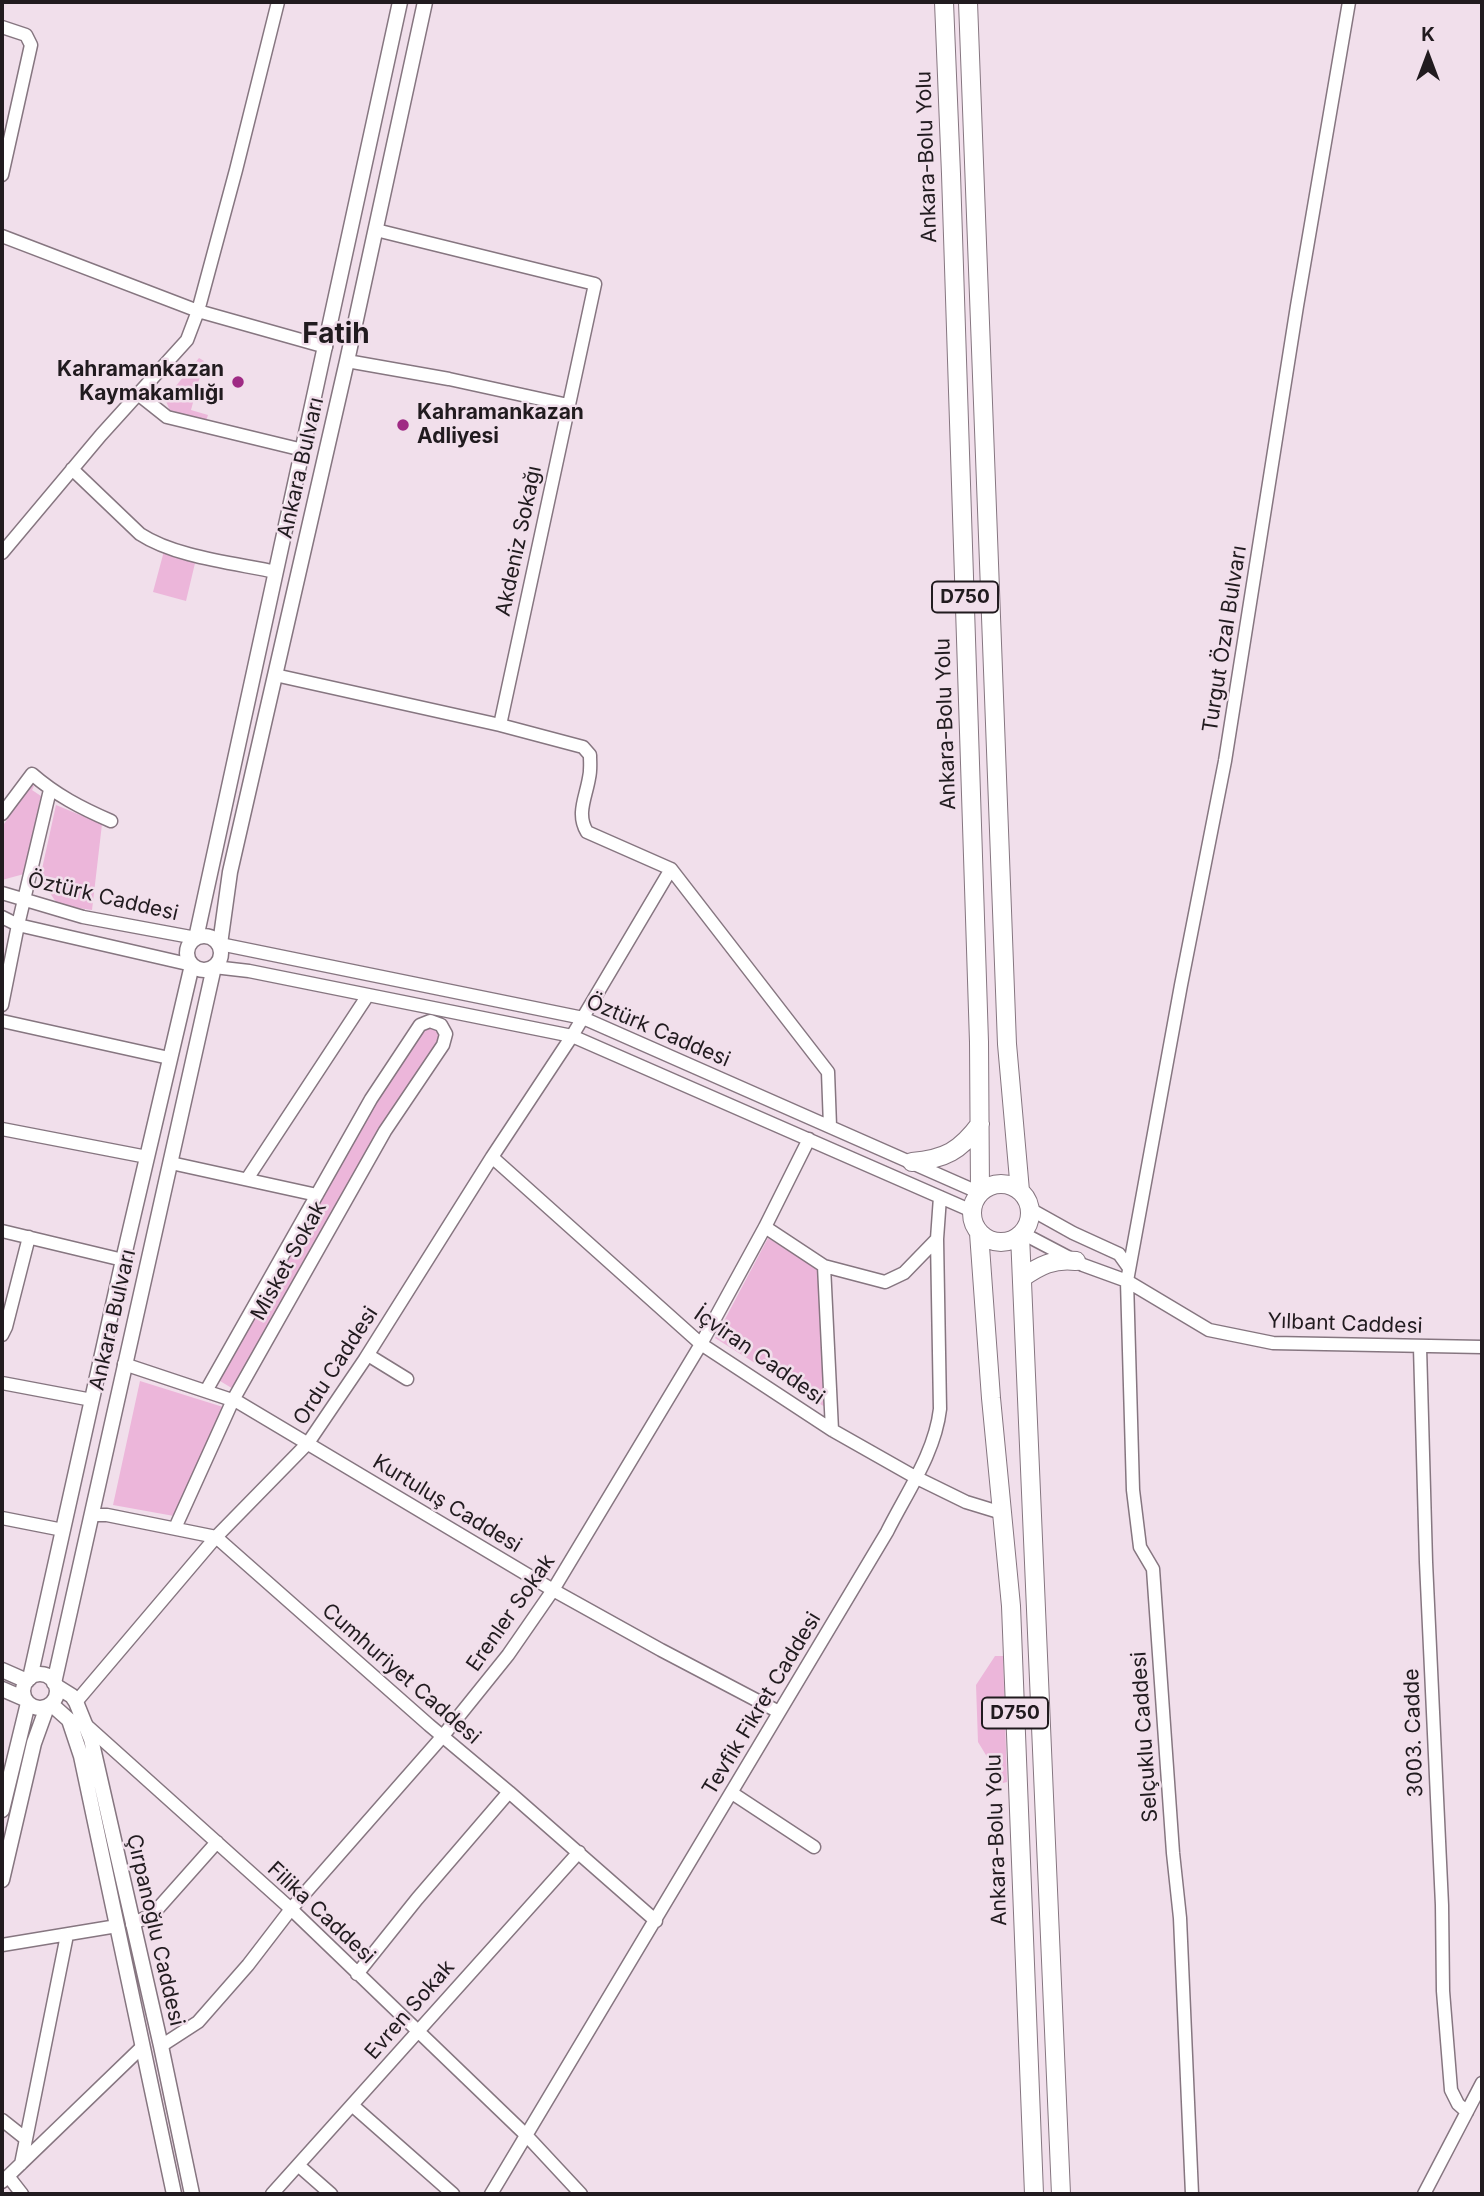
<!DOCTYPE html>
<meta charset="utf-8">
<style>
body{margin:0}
#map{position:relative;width:1484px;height:2196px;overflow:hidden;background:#f1dfeb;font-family:Inter,sans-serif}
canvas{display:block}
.frame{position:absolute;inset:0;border:4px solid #211b1f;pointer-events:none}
.north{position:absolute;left:1393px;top:21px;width:70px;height:70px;-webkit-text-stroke:5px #f1dfeb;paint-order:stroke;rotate:0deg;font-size:19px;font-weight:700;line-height:28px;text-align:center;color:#211b1f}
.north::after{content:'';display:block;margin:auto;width:24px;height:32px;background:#211b1f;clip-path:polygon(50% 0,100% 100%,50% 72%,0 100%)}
</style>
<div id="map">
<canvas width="1484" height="2196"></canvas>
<div class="frame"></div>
<div class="north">K</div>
</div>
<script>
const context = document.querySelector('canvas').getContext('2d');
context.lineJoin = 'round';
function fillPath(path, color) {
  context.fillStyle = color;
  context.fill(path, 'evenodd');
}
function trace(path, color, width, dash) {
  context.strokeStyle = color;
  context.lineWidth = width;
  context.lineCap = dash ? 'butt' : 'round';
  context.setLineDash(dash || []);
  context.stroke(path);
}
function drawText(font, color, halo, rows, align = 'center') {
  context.font = font + ' Inter,sans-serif';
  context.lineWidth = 5;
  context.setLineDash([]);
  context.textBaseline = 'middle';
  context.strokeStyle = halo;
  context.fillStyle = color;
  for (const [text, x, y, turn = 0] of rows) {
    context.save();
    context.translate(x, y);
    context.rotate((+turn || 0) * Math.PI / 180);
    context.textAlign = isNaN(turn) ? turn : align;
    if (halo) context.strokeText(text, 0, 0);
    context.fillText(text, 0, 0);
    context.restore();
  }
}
const green = new Path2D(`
 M199,358l5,3 -13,49 17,5 -2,6 -35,-8 -6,-14z
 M164,551l32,8 -10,42 -33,-9z
 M31,784l3,2 -2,4 9,6 -17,78 -22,6v-53z
 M56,805l46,19 -10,86 -34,-5 -18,-27z
 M431,1026l8,5 2,5 -206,354 -15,-9 -2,-2c65,-118 128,-239 204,-351z
 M768,1238l48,30 4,8 5,131 -110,-69z
 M140,1381l83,26 -49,109 -61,-11z
 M995,1656h8l4,126 -4,1 -25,-41 -2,-57z`);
const minor = new Path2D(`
 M2,27l24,8 5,10 -29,130
 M376,230l219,54 -95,441
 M2,236l196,75 128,36
 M347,361l102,18 119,26
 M138,394l29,23 136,33
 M72,469l68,65c35,23 94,29 136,38
 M2,553l99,-118 86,-95 11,-29 38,-141 42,-168
 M275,675l225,50 83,22 7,8c0,8 1,15 -1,23 -3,19 -13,36 -2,54l84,37 157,203 2,54
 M2,814l30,-40c24,21 49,34 79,47
 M2,893l81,24 113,21
 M2,917l16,8 174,40
 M220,944l363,74 397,175
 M214,967l35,4 323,65 400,175
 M2,1005l16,-80 32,-135
 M2,1021l167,37
 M2,1129l145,28
 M492,1157l209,187 131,86 83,47 51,25 36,11
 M171,1163l146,32
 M247,1179l121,-184
 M1030,1209l43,24 46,21 10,14
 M765,1227l59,39 61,16 19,-9 33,-34
 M2,1231l121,29
 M1022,1233l61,32 44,16 82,49 64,13 209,4
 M824,1266l8,164
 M2,1335l4,-8 23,-90
 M1420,1347l6,215 16,343 1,86 8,99 7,14 9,8
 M368,1355l39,24
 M124,1364l114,38 315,188 108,60 118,62
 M2,1383l90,17
 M93,1515h14l109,22 213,188 80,67 147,129
 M2,1518l61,12
 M175,1528l58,-128 152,-269 58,-86 3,-11 -5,-9 -11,-4 -10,4 -49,74 -165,292
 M76,1702l140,-165 92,-94 57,-84 127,-202 80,-121 99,-167
 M85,1724l206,185 235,226 55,59
 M732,1793l82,54
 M132,1924l21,-10 64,-72
 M2,1945l115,-19
 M357,1974l60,-75 92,-107
 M161,2046l37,-24 50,-57 43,-56 151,-172 66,-82 45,-65 148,-246 64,-117 44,-88
 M352,2105l101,89
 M2,2120l24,19
 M21,2164l46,-229
 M298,2165l33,29
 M8,2176l14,18
 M2,2182l141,-136
 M272,2194l307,-342
 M491,2194l396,-662c20,-40 48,-79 53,-123l-3,-170 3,-42
 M1192,2194l-12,-276 -7,-65 -20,-284 -13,-22 -7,-57 -6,-209 54,-296 44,-224 72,-455 52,-304
 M1424,2194l58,-111`);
const major = new Path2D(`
 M187 953a17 17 0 1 1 34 0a17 17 0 1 1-34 0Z
 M196,938l204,-936
 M220,944l10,-72 117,-511 78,-359
 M2,1670l25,11
 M23 1691a17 17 0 1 1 34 0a17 17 0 1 1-34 0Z
 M30,1678l93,-418 69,-295
 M54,1683l160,-716
 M56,1686l16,10 4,6 15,37 70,307 31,148
 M2,1689l23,10
 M51,1704l18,16 12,36 93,438
 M2,1810l26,-107
 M2,1880l32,-137 13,-36`);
const highway = new Path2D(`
 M944,2l7,172 28,868 1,150
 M968,2l39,1042 13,147
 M912,1162c33,-3 48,-11 68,-38
 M972 1213a29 29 0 1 1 58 0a29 29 0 1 1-58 0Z
 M979,1233l12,165 20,208 23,588
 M1020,1235l41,959
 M1022,1278c17,-12 32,-20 54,-17`);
const markers = [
 [238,382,7,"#9f2a84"],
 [403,425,7,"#9f2a84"]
];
const shields = [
 [965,597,66],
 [1015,1713,66]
];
const shieldNames = [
 ["D750",965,597],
 ["D750",1015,1713]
];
const streetNames = [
 ["Ankara-Bolu Yolu",927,157,-92],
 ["Ankara Bulvarı",301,468,-77],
 ["Akdeniz Sokağı",519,541,-78],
 ["Turgut Özal Bulvarı",1225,639,-81],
 ["Ankara-Bolu Yolu",946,724,-92],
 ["Öztürk Caddesi",103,897,13],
 ["Öztürk Caddesi",658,1031,23],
 ["Misket Sokak",289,1261,-61],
 ["Ankara Bulvarı",113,1320,-77],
 ["Yılbant Caddesi",1345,1324,2],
 ["İçviran Caddesi",759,1356,35],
 ["Ordu Caddesi",336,1366,-57],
 ["Kurtuluş Caddesi",447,1504,31],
 ["Erenler Sokak",511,1613,-55],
 ["Cumhuriyet Caddesi",401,1674,41],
 ["Tevfik Fikret Caddesi",762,1704,-59],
 ["3003. Cadde",1414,1733,-92],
 ["Selçuklu Caddesi",1145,1737,-94],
 ["Ankara-Bolu Yolu",997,1840,-92],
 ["Filika Caddesi",321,1913,43],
 ["Çırpanoğlu Caddesi",155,1930,77],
 ["Evren Sokak",410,2010,-49]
];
const poiNames = [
 ["Kahramankazan",224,370],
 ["Kaymakamlığı",224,394],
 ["Kahramankazan",417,413,"left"],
 ["Adliyesi",417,437,"left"]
];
const districtNames = [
 ["Fatih",336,335]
];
fillPath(green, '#ecb6da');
trace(minor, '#867680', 15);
trace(major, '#867680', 17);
trace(highway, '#867680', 20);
trace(minor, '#fff', 12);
trace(major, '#fff', 14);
trace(highway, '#fff', 18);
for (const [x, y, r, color] of markers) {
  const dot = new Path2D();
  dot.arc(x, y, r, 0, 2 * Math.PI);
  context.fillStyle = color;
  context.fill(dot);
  trace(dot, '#f1dfeb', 2.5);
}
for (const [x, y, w] of shields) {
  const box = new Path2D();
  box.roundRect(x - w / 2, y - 15.5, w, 31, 5);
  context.fillStyle = '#f1dfeb';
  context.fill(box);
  trace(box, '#211b1f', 2);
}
drawText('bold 19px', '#211b1f', null, shieldNames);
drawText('21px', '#211b1f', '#f1dfeb', streetNames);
drawText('bold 21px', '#211b1f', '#f1dfeb', poiNames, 'right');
drawText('bold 28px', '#211b1f', '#f1dfeb', districtNames);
</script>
